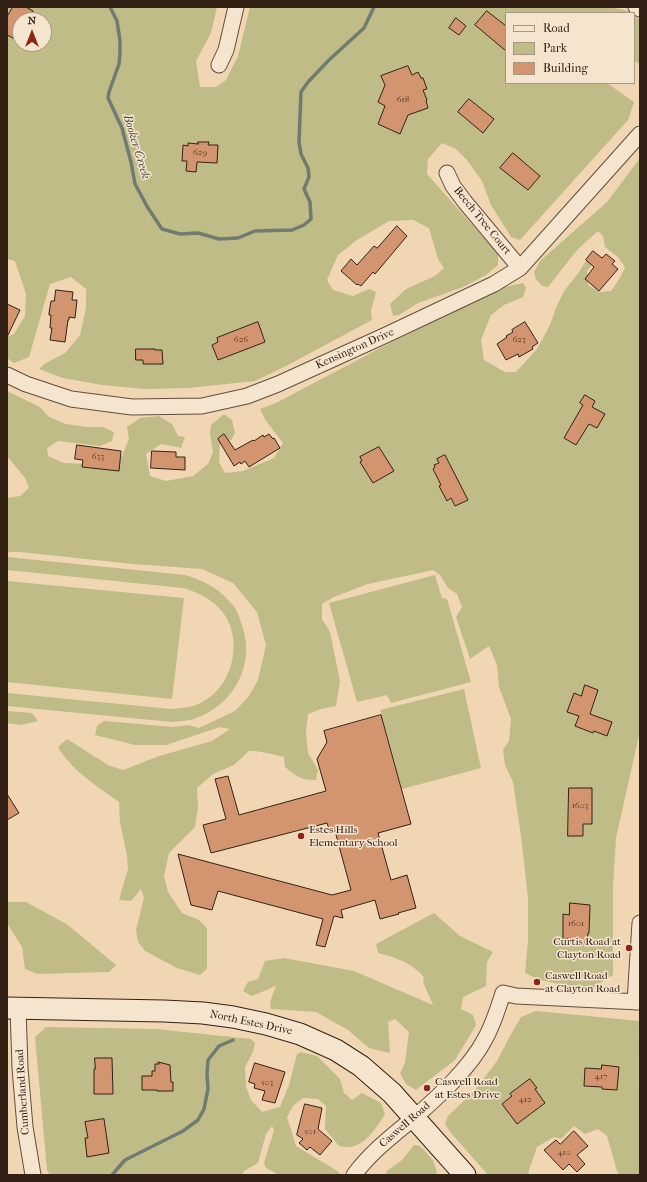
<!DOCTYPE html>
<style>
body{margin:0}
#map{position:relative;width:647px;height:1182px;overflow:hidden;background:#f0d6b3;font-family:"IM FELL French Canon",serif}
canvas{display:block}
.frame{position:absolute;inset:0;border:8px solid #332116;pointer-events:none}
.legend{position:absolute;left:505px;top:12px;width:130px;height:72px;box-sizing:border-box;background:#f5e4ce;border:1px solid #a79684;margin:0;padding:5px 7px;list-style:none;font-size:12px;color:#332116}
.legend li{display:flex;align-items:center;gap:8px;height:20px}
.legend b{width:20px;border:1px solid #a79684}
.north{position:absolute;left:12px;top:12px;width:40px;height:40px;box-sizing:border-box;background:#f5e4ce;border:1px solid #a79684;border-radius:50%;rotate:0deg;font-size:11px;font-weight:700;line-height:16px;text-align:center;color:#332116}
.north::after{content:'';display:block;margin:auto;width:14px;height:18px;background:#8f2418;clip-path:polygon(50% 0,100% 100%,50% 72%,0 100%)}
</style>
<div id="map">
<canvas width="647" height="1182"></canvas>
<div class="frame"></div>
<ul class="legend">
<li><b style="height:5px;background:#f5e4ce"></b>Road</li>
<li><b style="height:11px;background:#c0bc88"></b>Park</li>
<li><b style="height:11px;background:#d3956f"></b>Building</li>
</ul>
<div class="north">N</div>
</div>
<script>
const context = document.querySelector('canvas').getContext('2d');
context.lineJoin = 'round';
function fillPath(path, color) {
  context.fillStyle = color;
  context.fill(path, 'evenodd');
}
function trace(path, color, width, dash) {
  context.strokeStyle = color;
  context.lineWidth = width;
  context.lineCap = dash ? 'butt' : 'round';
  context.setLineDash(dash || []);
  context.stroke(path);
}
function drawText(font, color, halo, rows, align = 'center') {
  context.font = font + ' "IM FELL French Canon",serif';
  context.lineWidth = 3;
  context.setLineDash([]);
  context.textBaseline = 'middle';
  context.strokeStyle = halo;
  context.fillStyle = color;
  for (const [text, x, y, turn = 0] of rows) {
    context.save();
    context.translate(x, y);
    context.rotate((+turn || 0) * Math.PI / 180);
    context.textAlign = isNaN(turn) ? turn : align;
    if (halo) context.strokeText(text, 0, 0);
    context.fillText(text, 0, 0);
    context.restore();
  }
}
const green = new Path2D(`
 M7,7h210l-6,26 -15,28 4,26h16l10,-7 12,-24 12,-49h360l18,4 3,2h-125v70h101l27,19 -6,18 -108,120 -9,-3 -20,-32 -9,-24 -15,-21 -11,-11 -14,-6 -14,16 -1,15 71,80v11l-12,10 -23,12 -45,16 -19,12 -6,1 -3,-12 16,-15 29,-13 9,-8 -6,-9 -9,-31 -16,-8 -24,1 -32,19 -19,15 -11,25 6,10 20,6 16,-7 7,3 -5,18 1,10 -86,46 -31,15 -66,7 -44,1 -43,-4 -39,-7 -24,-9 7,-6 19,-10 15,-18 6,-27v-19l-15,-12 -21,7 -21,73 -15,6 -7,-5v-21l7,-3 11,-18 1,-22 -11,-33 -8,-2zM20,20h24v24h-24z
 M634,15l6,5v44l-6,-3z
 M640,158v573l-24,107 -3,48v89l-16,10 -12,11 -21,-11 -24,-5 -15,-7 3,-33v-42l-7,-62 -8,-54 -8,-17 -2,-15 6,-9 2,-22 -12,-32 -2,-22 -8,-19 -19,13 -14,-42 6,-10 -5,-13 -9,-6 -8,-13 -7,-5 -65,14 -34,13 -12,7v15l8,13 10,49 -4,25 -15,3 -13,5 -2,18 2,21 10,17 -2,10c-16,0 -18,-3 -31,-13l-1,-10 -17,-4 -12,-2h-6l-15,14 -21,9 -16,14 1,20 -3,19 -26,26 -5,23 4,16 14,21 17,7 8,8v41l-7,6 -23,-7 -32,-17 -7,-9 -2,-12 8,-32 -3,-9 -10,12 -12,-1 5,-18 4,-13 -1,-14 -7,-32 -1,-21c-22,-16 -47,-31 -61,-55l9,-8 41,26 15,5 36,-14 53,-15 18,-12 -10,-2 -54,18h-31l-40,-10 2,-9 7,-5 69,6 15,-2 11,3 36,-17 14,-15 9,-16 8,-35 -9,-33 -24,-29 -31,-14 -69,-5 -113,-12h-13v-54l13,-2 9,-8 -4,-10 -18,-22v-65l33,16 9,10 17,7 21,3h16l11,5 -2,9 -12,5 -42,-5 -11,7 1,8 16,7 52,2 5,-7 8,-19 -2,-12 13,-9 19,-2 13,8 6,12 7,1 -4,11 -20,-4 -15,10 4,22 16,5 27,-5 15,-12 5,-12 -3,-18 1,-9 13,-11 8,6 3,13 -4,7 -11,4 -1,18 6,11 18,-2 31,-13 9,-15 -17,-22 -6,-12 16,-6 112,-59 116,-57 19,-4 3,5 -3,9 -19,8 -13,10 -10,25 3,20 21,12h11l21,-23 13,-24 6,-17 8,-17 15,-19 11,-18 5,8 -8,9 1,14 12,7 11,-1 9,-13 5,-11 -7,-10 -13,-10 -2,-11 -5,-5 -20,18 -30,38 -6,-1 -6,-7 -2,-7 6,-11 67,-59z
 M7,557l178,18c17,5 32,12 44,26 7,6 10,15 13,24 13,38 -6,77 -43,92 -8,4 -19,4 -27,5l-165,-16v-13l164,16c7,-1 15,-1 22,-3 39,-12 54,-67 27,-97 -10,-11 -23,-17 -37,-21l-176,-18z
 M435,575l7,23 5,1 24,83 -80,21 -4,-8 -30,7 -28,-99z
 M7,581l177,17 -12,101 -165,-17z
 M464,689l17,79 -79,21 -22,-79z
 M7,711l25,2 6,8 -17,4 -14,-2z
 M7,902h19l42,23 48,40 -7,7 -72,2 -12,-5 -3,-22 -15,-24z
 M434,913l26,23 33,16 -6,10 -1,24 -23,11 -2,12 12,6 3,10 -21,35 -39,30 -10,-6 -6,-11 5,-10 4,-31 -14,-13 -7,3 2,31 -21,-5 -21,-18 -32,-18 -45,-3 -1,-7 6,-16 -24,10 -9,-5 5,-9 10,-3 7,-18 19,-3 70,13 79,34 -10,-23 1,-5c-12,-14 -29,-20 -46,-24l-2,-9z
 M536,1011l104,10v154h-21l-2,-4 -10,-35 -9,-7 -13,5 -11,-8 -13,13 -7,-2 -17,10 -8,23 -1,5h-40l-37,-42 -6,-9 3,-8 27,-26 22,-29 13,-25 11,-19z
 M46,1027l110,2 95,10 4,4 -2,9 -8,15 1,20 5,13 11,12 18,-5 9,-22 8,-31 4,-2 16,4 23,23 4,14 8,7 10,-7 19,10 4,11c-8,13 -20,32 -36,33 -3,0 -7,0 -10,-1l-14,-17 1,-23 -8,-7 -15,-1 -10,8 -6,11 9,29 43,26v3h-60l-13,-7 -2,-5 10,-33 -2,-4 -6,8 -8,29 -14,8 -2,4h-192l-3,-5 -12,-133z
 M414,1145l6,1 13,14 4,12 -2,3h-49l1,-4 15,-11z`);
const stream = new Path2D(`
 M110,7l7,14 3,20v12l-1,11 -10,28 -1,6 14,30 9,34 4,22 13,24 14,21 18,5 18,-1 21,6 19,-1 17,-7 37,-1 12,-5 7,-6 -1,-17 -6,-13 5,-12 -1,-9 -7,-14 -2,-12 2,-50 7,-10 21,-22 35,-32 10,-21
 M112,1175l13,-15 58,-29 15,-11 6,-11 4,-20 -1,-15 1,-14 11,-14 14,-6`);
const building = new Path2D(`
 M13,7h13l7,4 -5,9h-8v15l-3,5 -10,-5v-18z
 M487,11l19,15v25l-31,-26z
 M456,18l10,8 -7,9 -10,-7z
 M408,66l4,9 6,-3 3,6h2l4,11 -4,1 4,10 -1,1 2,7 -20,7 -8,19 -22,-10 7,-18 -7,-4 7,-17 -4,-9z
 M469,99l25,20 -11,14 -25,-21z
 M198,142h11l-1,3h10l-1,18 -20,-1 -1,10 -10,-1 1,-10h-5l1,-16 5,1v-3l10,1z
 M513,153l27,23 -12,14 -28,-22z
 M397,226l10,10 -32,38 -2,-2 -12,14 -3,-2 -1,1 -16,-14 10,-12 6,6 17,-19 3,2z
 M593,251l9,7 4,-4 9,7 -3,3 6,5 -19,22 -14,-12 9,-12 -8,-7z
 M56,290l17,2 -1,8h5l-2,18 -6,-1v3h-1l-3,22 -15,-2 2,-12h-2l1,-13h-2v-2l2,-12h3z
 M7,304l13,6 -13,27z
 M258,322l7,20 -47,18 -6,-15 6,-3 -1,-4z
 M525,322l13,21 -6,4 1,2 -14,8 -1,-3 -12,6 -9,-16 10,-7 -1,-1 7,-4 -1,-2z
 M136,349h19v1h7l1,14h-20v-4h-7z
 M585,395l10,6 -3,6 13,7 -8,14 -8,-4 -13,21 -12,-7 19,-33 -3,-2z
 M224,434l11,16 18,-10 1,1 9,-6 1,2 5,-3 4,5 1,-1 6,10 -31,19 -4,-6 -4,3 -1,-2 -6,4 -16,-27z
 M77,445l44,6 -2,20 -37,-4 1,-7 -8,-1z
 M379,447l15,24 -21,12 -13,-21 2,-1 -2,-4z
 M152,451l24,1v5h9v13l-34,-2z
 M445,455l23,45 -13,6 -4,-8 -4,3 -8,-15 2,-1 -8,-16 2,-2 -1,-2 5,-2 -2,-4z
 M585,685l13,5 -8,24 22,8 -5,14 -13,-5 -1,2 -18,-7 4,-10 -12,-4 7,-19 7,3z
 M381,715l30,109 -33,9 13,47 16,-5 9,33 -18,5 1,1 -19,5 -5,-19 -34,10 2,8 -9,-2 -9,31 -9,-2 7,-26 -105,-28 -6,19 -21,-5 -13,-51 154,41 19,-5 -16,-59 -5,1 -3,-9 -116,30 -8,-28 23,-6 -11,-40 13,-3 11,39 87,-24 -9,-32 10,-17 -3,-11z
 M569,788h23v36h-9v12h-15z
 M7,794l12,19 -12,7z
 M570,903l20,2 -1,28h-1l-1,12 -19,-1v-5h-5v-25l6,1z
 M95,1058h17l1,36h-19v-25h1z
 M158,1062l12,3 1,17h2v9h-16v-1h-15v-14h10v-5h3v-7h4z
 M255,1063l30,9 -10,31 -13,-3 3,-9 -11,-3 1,-4 -6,-2z
 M602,1065l17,2 -2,23 -15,-1v-2l-18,-1 1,-18 16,1z
 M530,1079l7,9 -2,1 10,14 -28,21 -15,-20 10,-8 -2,-2z
 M305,1104l17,4 -4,21 14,12 -12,14 -10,-8 -3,3 -8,-7 4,-4 -6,-4z
 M104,1119l5,34 -22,4 -2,-19h3l-3,-16z
 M574,1131l14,15 -11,9 8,9 -8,8 -8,-8 -6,6 -19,-20 12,-10 4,4z`);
const street = new Path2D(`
 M636,7l4,2
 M219,65l7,-15 10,-43
 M447,173l6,13 12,16 55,66
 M7,375l19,9 45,15 61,8 70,-1 45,-10 31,-12 108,-49 108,-51 26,-16 120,-134
 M635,1002l5,-79
 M18,1008l2,60 5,59 8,48
 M354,1175c16,-22 38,-39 60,-57 24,-21 56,-50 71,-79 8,-14 13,-30 18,-46l13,3 124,6`);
const secondary = new Path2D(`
 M7,1008l157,3 39,2 30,4 33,7 34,10 36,16 25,16 31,27 73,82`);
const markers = [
 [301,836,4,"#8f2418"],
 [629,948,4,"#8f2418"],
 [537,982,4,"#8f2418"],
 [427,1088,4,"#8f2418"]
];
const numberNames = [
 ["618",403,100],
 ["629",200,153],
 ["626",241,340],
 ["623",519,340],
 ["633",98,457],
 ["1603",580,806],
 ["1601",576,924],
 ["417",601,1077],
 ["503",267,1083],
 ["412",525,1100],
 ["501",310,1132],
 ["410",564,1153]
];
const streetNames = [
 ["Beech Tree Court",482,221,51],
 ["Kensington Drive",355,349,-24],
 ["North Estes Drive",251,1023,12],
 ["Cumberland Road",23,1092,-94],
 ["Caswell Road",405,1125,-41]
];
const poiNames = [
 ["Estes Hills",309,830],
 ["Elementary School",309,843],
 ["Curtis Road at",621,942,"right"],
 ["Clayton Road",621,955,"right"],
 ["Caswell Road",545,976],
 ["at Clayton Road",545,989],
 ["Caswell Road",435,1082],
 ["at Estes Drive",435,1095]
];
const waterNames = [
 ["Booker Creek",136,147,73]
];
fillPath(green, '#c0bc88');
trace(stream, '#717c70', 3.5);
fillPath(building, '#d3956f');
trace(building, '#332116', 1);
trace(street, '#624e3d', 17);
trace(secondary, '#332116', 23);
trace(street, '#f5e4ce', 15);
trace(secondary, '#f5e4ce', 21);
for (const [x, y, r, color] of markers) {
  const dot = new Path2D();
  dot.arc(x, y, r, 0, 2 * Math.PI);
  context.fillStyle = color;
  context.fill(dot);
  trace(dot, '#f5e4ce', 1.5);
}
drawText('9px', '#5b3e2c', null, numberNames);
drawText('11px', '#332116', '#f5e4ce', streetNames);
drawText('11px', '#332116', '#f5e4ce', poiNames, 'left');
drawText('italic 12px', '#524f43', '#f5e4ce', waterNames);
</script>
